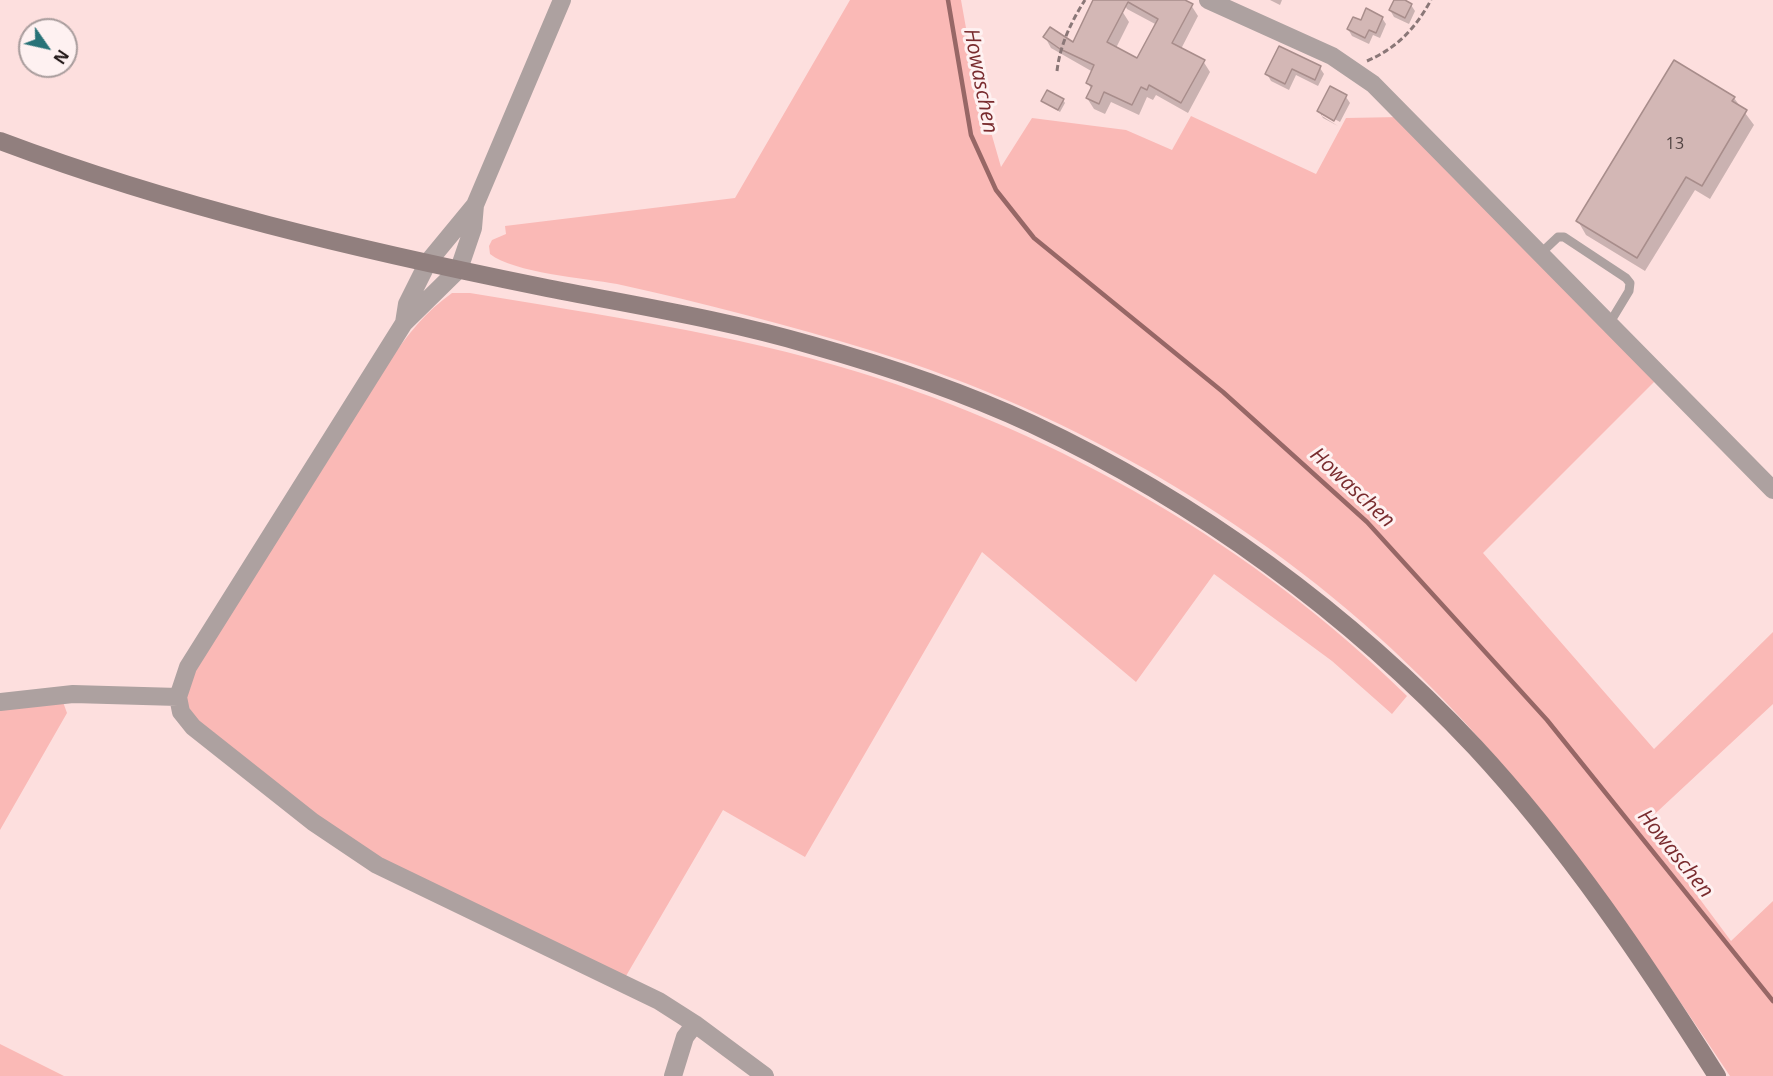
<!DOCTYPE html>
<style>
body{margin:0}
#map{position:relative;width:1773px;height:1076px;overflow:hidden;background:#fddfde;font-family:"Open Sans",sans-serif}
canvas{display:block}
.north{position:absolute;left:18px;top:18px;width:60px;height:60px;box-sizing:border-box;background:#fef1f1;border:2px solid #a89c9c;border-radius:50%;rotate:124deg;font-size:16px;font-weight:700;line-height:24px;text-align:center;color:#261c1c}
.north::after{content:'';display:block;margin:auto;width:21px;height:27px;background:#287277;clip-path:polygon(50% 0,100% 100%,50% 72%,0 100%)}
</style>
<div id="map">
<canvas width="1773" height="1076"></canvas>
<div class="north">N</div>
</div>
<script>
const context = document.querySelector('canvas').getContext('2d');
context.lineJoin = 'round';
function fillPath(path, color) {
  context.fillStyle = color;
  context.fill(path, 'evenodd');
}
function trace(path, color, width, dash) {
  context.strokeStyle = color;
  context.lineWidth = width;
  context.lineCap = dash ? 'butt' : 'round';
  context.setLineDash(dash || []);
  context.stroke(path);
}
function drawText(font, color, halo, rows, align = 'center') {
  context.font = font + ' "Open Sans",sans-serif';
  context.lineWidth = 6;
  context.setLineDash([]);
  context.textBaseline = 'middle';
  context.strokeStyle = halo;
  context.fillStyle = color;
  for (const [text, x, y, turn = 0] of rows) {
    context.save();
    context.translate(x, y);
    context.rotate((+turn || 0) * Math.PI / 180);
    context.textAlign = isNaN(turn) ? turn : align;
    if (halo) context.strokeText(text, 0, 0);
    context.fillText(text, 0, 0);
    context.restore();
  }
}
const green = new Path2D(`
 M850,0h111l13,73 27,94 31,-49 94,12 46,20 19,-34 125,58 30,-56 54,-1 256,263 -173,173 171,196 119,-117v72l-129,120 87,117 42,-40v175h-43c-93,-140 -189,-280 -309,-399 -148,-148 -348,-265 -548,-326 -84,-26 -170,-48 -256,-67 -32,-6 -103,-11 -127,-30l-1,-8 3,-6 14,-6 -1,-8 230,-28z
 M452,293h18c130,22 262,40 388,79 204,63 397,174 549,324l-15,18 -60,-53 -118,-87 -78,108 -154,-130 -177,305 -82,-47 -97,166 -243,-115 -66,-44 -119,-95c-18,-21 -11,-30 -3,-53 49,-76 97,-152 145,-228 32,-50 62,-113 112,-148z
 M63,702l4,11 -67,117v-123z
 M0,1044l64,32h-64z`);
const shadow = new Path2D(`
 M1095,0l27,11 7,11 -13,26 22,12 19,-35 -30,-16 -5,-9h60l9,5 7,11 -17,33 22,12 7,11 -22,41 -32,-18 -3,5 -6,-3 -8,18 -28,-13 -6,12 -11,-5 -7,-11 4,-9 -3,-6 5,-11 -42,-24 -6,-11 28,7z
 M1270,0h12l-2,5z
 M1395,0l16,5 4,6 -6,13 -15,-7 -4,-7z
 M1382,18l4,6 -6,14 -7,-3 -4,9 -17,-8 -4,-7z
 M1280,48l40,20 4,6 -6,12 -22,-11 -7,15 -18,-9 -4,-7z
 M1331,88l15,9 4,6 -10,19 -18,-10v4l16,10 -15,-8 -4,-7z
 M1734,98l20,27 -44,74 -15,-9 -50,81 -59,-36 -8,-14z
 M1063,100l2,3 -5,9 -18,-11z`);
const stream = new Path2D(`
 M948,0l23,135 25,55 38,48 189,154 144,130 180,198 226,281`);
const building = new Path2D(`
 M1093,0h92l8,4 -21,39 33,17 -24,43 -32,-18 -2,5 -6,-3 -9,18 -28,-13 -5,12 -13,-6 6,-12 -6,-3 8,-18 -34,-16 -17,-12 7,-10 23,15zM1128,2l30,17 -21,39 -30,-16z
 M1394,0h11l7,4 -7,14 -16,-8z
 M1366,8l17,9 -7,16 -7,-3 -4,8 -18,-9 6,-12 8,3z
 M1279,46l42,20 -6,14 -23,-11 -7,15 -20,-10z
 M1674,60l61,37 -3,4 15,9 -45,76 -16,-9 -49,81 -61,-37z
 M1330,86l17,9 -13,26 -17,-10z
 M1047,90l17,9 -6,11 -17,-9z`);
const path = new Path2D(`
 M1367,61c30,-13 48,-32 64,-61
 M1057,71c3,-26 14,-49 28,-71`);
const lane = new Path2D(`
 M1541,253l17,-16h6l62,41 4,5 -1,8 -20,33`);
const street = new Path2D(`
 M1208,0l124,56 41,28 400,406
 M475,205l-2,23 -14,41 -55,54 -216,344 -10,30 3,15 12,15 120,95 64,43 282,136 36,23 70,52
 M404,323l3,-19 21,-42 47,-57 87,-205
 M0,702l73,-8 105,3
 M673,1076l12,-39 10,-13`);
const secondary = new Path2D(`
 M0,141c175,66 359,109 542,146 90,18 181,32 269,58 75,21 150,46 221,79 166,78 318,190 443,323 92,99 170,215 242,329`);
const numberNames = [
 ["13",1675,144]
];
const waterNames = [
 ["Howaschen",980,81,79],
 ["Howaschen",1352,488,43],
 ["Howaschen",1675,854,51]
];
fillPath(green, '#fab9b6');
fillPath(shadow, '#0003');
trace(stream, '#976766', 4.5);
fillPath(building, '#d3b7b5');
trace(building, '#a88d8b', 1.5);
trace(path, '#8a7777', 3, [6, 3]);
trace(lane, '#ada1a0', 9);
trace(street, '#ada1a0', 18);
trace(secondary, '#917f7e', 18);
drawText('16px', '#514342', null, numberNames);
drawText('italic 21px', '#792b2e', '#fef1f1', waterNames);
</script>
